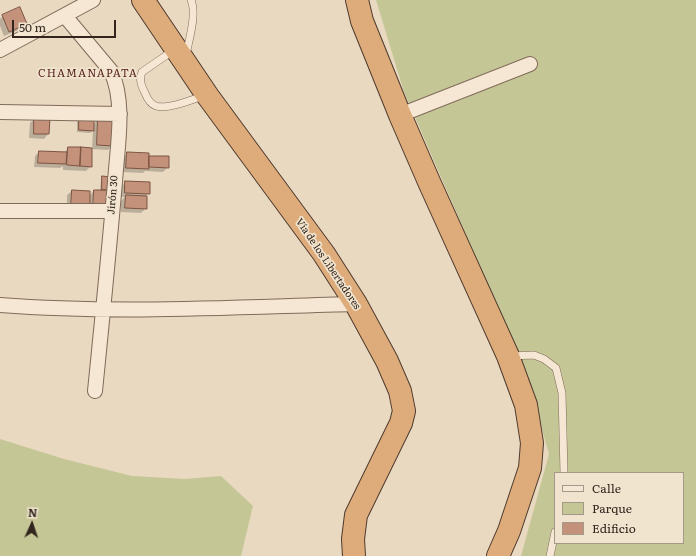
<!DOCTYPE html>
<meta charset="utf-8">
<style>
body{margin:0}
#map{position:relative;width:696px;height:556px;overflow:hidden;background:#e9d9c1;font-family:Literata,serif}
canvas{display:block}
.legend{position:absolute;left:554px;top:472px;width:130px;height:72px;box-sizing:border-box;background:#f1e4cf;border:1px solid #a49888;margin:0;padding:5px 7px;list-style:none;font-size:12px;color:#31251d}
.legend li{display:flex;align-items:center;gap:8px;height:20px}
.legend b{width:20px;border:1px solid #a49888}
.north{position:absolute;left:12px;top:504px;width:40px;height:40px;-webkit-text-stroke:3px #f1e4cf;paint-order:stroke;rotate:3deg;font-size:11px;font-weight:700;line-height:16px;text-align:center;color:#31251d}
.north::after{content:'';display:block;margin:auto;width:14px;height:18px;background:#31251d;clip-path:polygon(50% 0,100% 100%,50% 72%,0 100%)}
.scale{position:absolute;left:12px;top:20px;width:104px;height:18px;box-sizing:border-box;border:2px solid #31251d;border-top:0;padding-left:5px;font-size:12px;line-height:14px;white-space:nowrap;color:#31251d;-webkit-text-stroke:3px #f1e4cf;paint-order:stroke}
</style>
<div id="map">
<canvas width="696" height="556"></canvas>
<ul class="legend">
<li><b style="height:5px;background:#f5e7d3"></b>Calle</li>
<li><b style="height:11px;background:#c5c696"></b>Parque</li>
<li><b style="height:11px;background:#c4917a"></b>Edificio</li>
</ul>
<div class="north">N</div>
<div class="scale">50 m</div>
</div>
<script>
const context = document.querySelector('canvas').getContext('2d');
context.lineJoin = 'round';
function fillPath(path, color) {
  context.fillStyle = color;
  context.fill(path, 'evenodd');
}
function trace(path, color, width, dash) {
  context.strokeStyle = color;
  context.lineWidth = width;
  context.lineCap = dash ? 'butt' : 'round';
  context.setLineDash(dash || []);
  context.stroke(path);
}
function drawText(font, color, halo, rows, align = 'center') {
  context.font = font + ' Literata,serif';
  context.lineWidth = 3.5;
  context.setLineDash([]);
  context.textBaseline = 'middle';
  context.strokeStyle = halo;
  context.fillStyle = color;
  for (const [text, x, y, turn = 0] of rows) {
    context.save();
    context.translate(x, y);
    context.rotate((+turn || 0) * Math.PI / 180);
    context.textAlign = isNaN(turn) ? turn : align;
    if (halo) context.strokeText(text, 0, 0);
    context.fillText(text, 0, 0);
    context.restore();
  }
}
const green = new Path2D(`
 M376,0h320v556h-175l28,-102 -24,-84 -121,-278zM555,473h128v70h-128z
 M0,439l64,20 68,17 53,3 36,-3 32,30 -12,50h-241z`);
const shadow = new Path2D(`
 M3,16l23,8 -5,5 -17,7 -4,-10v-7z
 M35,118l13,16 -4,5 -15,-1 1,-15z
 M80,118l13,7 5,-6 15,26 -5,5 -17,-1v17l-5,5 -23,-1v-4l-3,2 -26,-1 1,-11 4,-4 24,1 6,-5 23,1 1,-19 -3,3 -13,-1v-11z
 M127,154l21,2 20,11 -5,5 -18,-1 -2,2 -21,-1 1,-14z
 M103,178l6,31 -42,2v-16l5,-4 17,5 5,-5h6l1,-11z
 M126,182l23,11 -3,3v12l-5,5 -20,-1v-11l4,-4h-5l1,-10z`);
const building = new Path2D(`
 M20,7l7,17 -18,8 -7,-17z
 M34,117l16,1 -1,16h-15z
 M79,117l15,1v13l-15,-1z
 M98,118l17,1 -1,27 -17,-1z
 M68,147h13l-1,19 -13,-1z
 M81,147l11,1v19l-12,-1z
 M39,151l28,1 -1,12 -28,-1z
 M127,152l22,1v16l-23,-1z
 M149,156h20v12l-20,-1z
 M102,176l9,1v13h-9z
 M125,181l25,1v12l-25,-1z
 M72,190l18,1v17l-19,-1z
 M94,190h17l-1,19 -17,-1z
 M126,195l21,1v13l-22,-1z`);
const service = new Path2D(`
 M174,50l-32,22c-3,8 -1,13 3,21 2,5 5,11 11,13 12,4 38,-7 49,-11
 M186,55c3,-15 11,-42 5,-55
 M510,356l24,-1 10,4 12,9 6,25 2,80
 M550,556l5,-24`);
const minor = new Path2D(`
 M65,16l46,55c15,32 6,77 4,111 -6,70 -13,139 -20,209
 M0,50l93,-50
 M0,112l120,2
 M400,115l130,-51
 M0,211h112
 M0,305c118,9 237,2 356,-1`);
const trunk = new Path2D(`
 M143,0l64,95 117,159 32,50 31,57 13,30 4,20 -3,12 -45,92 -3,24 1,17
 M357,0l5,21 38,94 30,69 78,172 18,49 6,38 -2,25 -21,63 -11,25`);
const streetNames = [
 ["Jirón 30",113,195,-85],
 ["Vía de los Libertadores",328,264,56]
];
const neighbourhoodNames = [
 ["CHAMANAPATA",88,74]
];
fillPath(green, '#c5c696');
fillPath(shadow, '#0003');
fillPath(building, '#c4917a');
trace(building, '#7d5442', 1);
trace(service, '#806b5a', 8);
trace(minor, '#806b5a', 16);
trace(trunk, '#4e3a2e', 24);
trace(service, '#f5e7d3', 7);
trace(minor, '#f5e7d3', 14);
trace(trunk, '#deac7a', 22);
drawText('10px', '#31251d', '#f1e4cf', streetNames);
context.letterSpacing = '1px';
drawText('11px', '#5a2721', '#f1e4cf', neighbourhoodNames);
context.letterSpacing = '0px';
</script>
